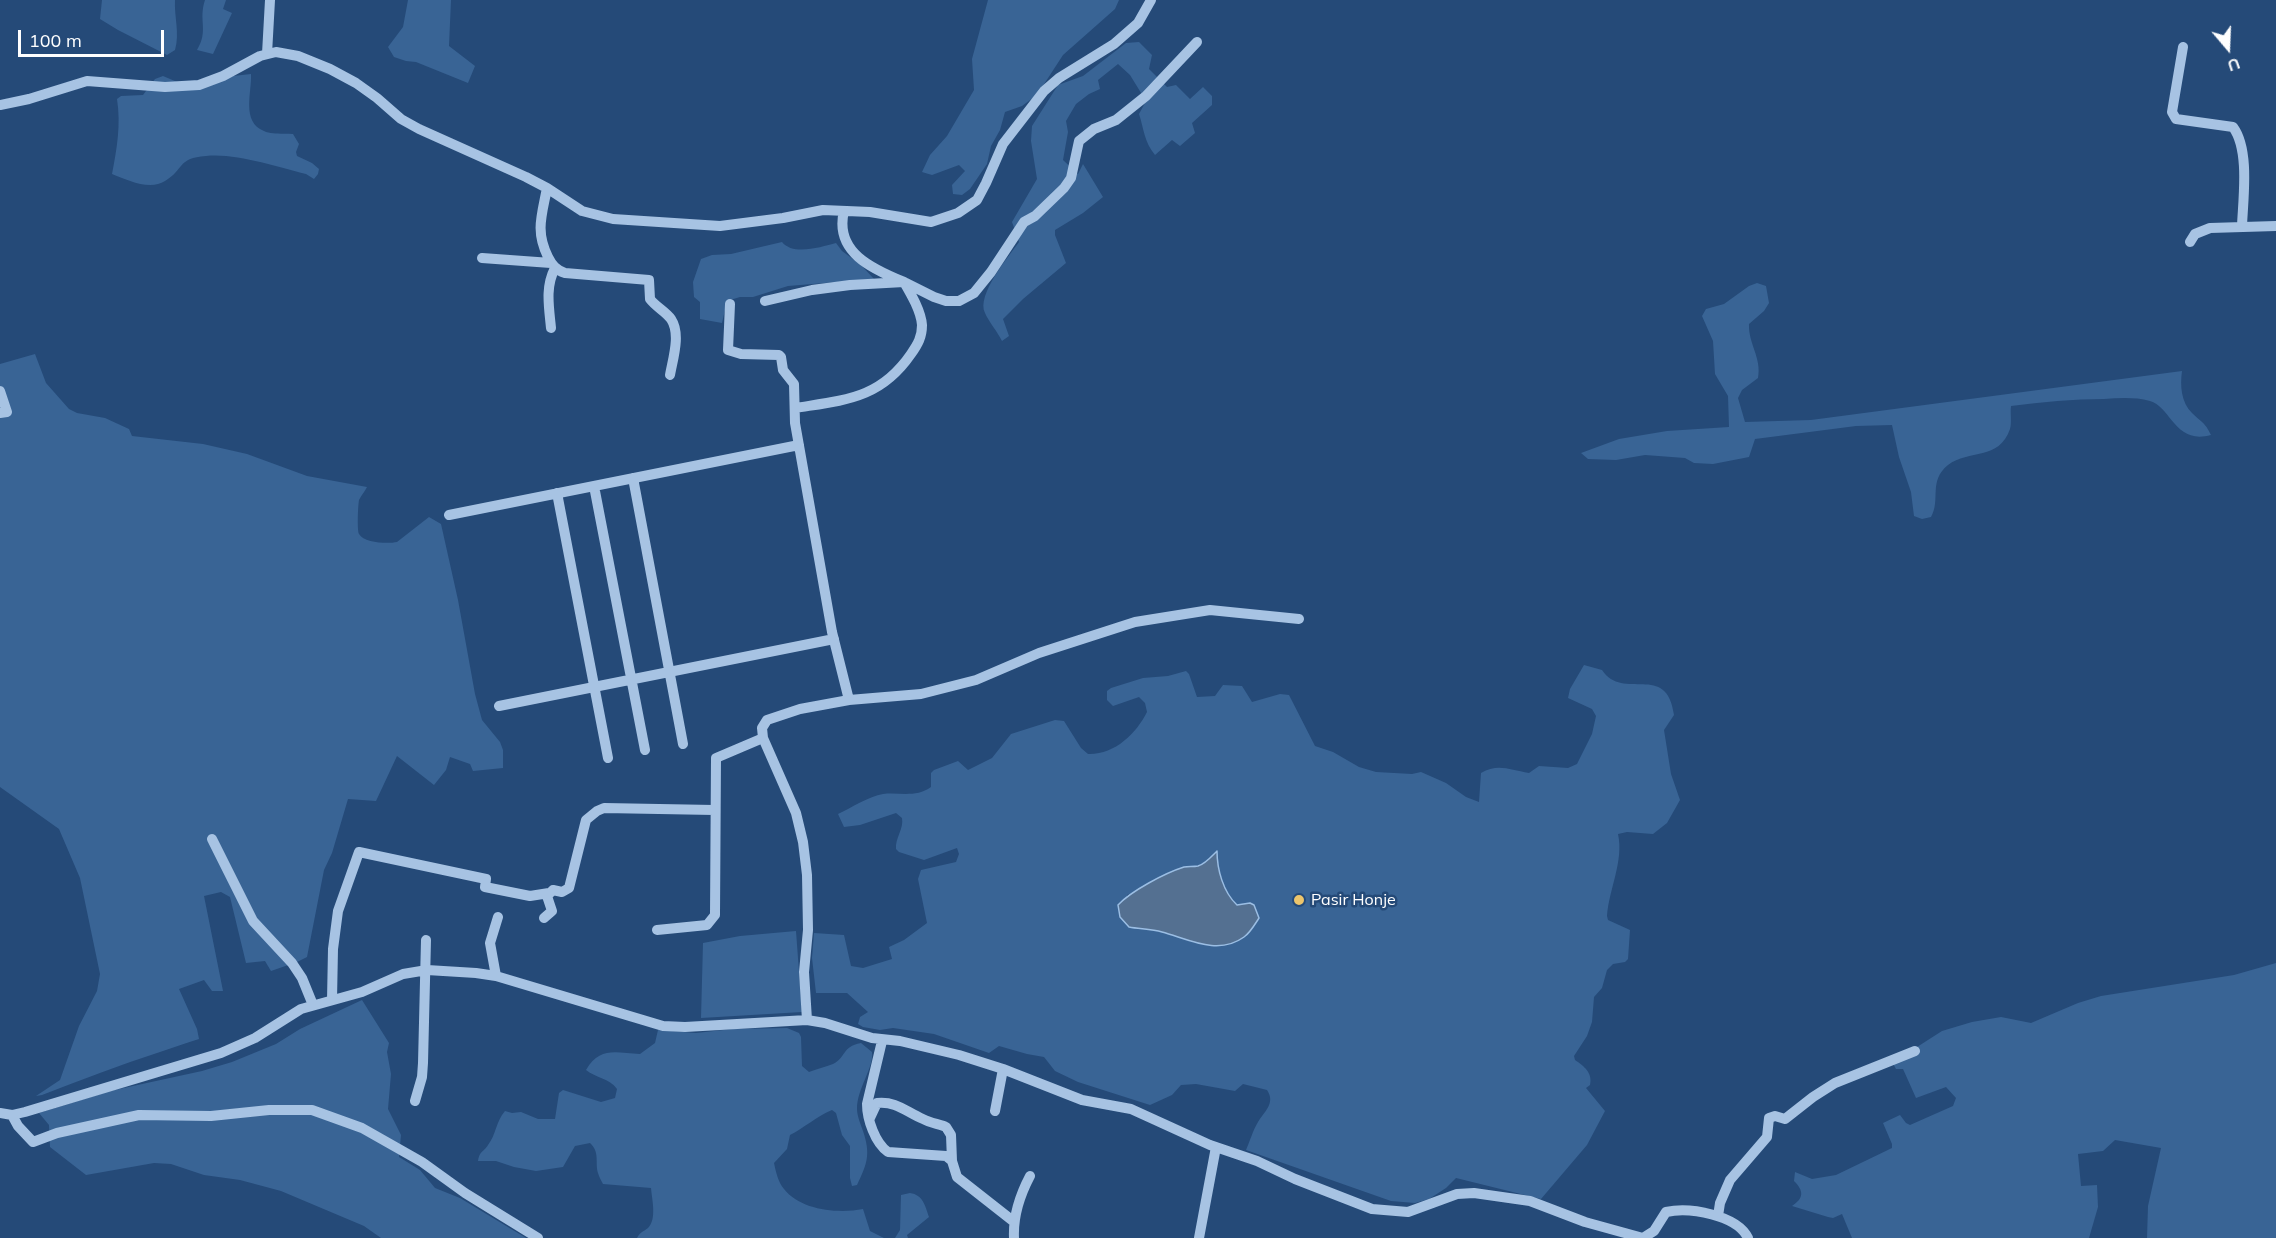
<!DOCTYPE html>
<style>
body{margin:0}
#map{position:relative;width:2276px;height:1238px;overflow:hidden;background:#254a78;font-family:Mulish,sans-serif}
canvas{display:block}
.north{position:absolute;left:2198px;top:18px;width:60px;height:60px;-webkit-text-stroke:4px #254a78;paint-order:stroke;rotate:161deg;font-size:16px;font-weight:700;line-height:24px;text-align:center;color:#fff}
.north::after{content:'';display:block;margin:auto;width:21px;height:27px;background:#fff;clip-path:polygon(50% 0,100% 100%,50% 72%,0 100%)}
.scale{position:absolute;left:18px;top:30px;width:146px;height:27px;box-sizing:border-box;border:3px solid #fff;border-top:0;padding-left:8px;font-size:18px;line-height:21px;white-space:nowrap;color:#fff;-webkit-text-stroke:4px #254a78;paint-order:stroke}
</style>
<div id="map">
<canvas width="2276" height="1238"></canvas>
<div class="north">U</div>
<div class="scale">100 m</div>
</div>
<script>
const context = document.querySelector('canvas').getContext('2d');
context.lineJoin = 'round';
function fillPath(path, color) {
  context.fillStyle = color;
  context.fill(path, 'evenodd');
}
function trace(path, color, width, dash) {
  context.strokeStyle = color;
  context.lineWidth = width;
  context.lineCap = dash ? 'butt' : 'round';
  context.setLineDash(dash || []);
  context.stroke(path);
}
function drawText(font, color, halo, rows, align = 'center') {
  context.font = font + ' Mulish,sans-serif';
  context.lineWidth = 5;
  context.setLineDash([]);
  context.textBaseline = 'middle';
  context.strokeStyle = halo;
  context.fillStyle = color;
  for (const [text, x, y, turn = 0] of rows) {
    context.save();
    context.translate(x, y);
    context.rotate((+turn || 0) * Math.PI / 180);
    context.textAlign = isNaN(turn) ? turn : align;
    if (halo) context.strokeText(text, 0, 0);
    context.fillText(text, 0, 0);
    context.restore();
  }
}
const green = new Path2D(`
 M102,0h73c-1,17 5,33 0,50l-8,5 -49,-25 -18,-11z
 M205,0h21l-3,9 9,4 -19,41 -16,-4c12,-20 1,-29 8,-50z
 M408,0h43l-2,46 26,20 -7,17 -52,-21 -10,-1 -12,-4 -6,-10 15,-20z
 M988,0h131l-4,9 -52,46 -26,40 -15,11 -17,6 -5,18 -9,16 -4,18 -17,25 -8,6 -9,-1 -1,-9 13,-14 -6,-6 -27,10 -10,-3 8,-17 17,-19 27,-46 -2,-31z
 M1139,42l13,13 -3,14 18,18 9,-2 14,14 13,-12 9,9v9l-20,18 3,10 -15,13 -8,-6 -17,15c-11,-13 -11,-26 -16,-41l7,-13 -16,-26 -12,-11 -20,16 2,9 -11,5 -13,10 -10,17 2,11 -5,28 15,14 5,-10 20,33 -20,16 -28,17v5l11,28 -43,36 -20,20 6,17 -7,5c-5,-10 -13,-19 -17,-28 -9,-18 24,-57 34,-71l-7,-20 25,-43 -6,-38 1,-15 26,-41 25,-9 43,-33z
 M251,74c1,18 -10,48 13,57 8,4 20,2 29,3l6,10 -3,8 1,4 15,7 7,6 -1,5 -4,5 -8,-5c-30,-7 -69,-21 -100,-18 -29,2 -21,13 -41,25 -15,10 -38,-1 -53,-7 5,-26 9,-49 5,-75l4,-3 22,-1 12,-16 8,-3 26,11 44,-11z
 M782,242c11,14 39,5 54,1l6,8 19,14 13,14 -86,7 -35,11h-13l-13,4 -5,22 -22,-4v-17l-6,-5 -1,-15 8,-23 11,-4 19,-1z
 M1757,283l9,3 3,17 -5,8 -15,13c-1,19 13,34 9,54l-16,12 -4,8 7,24 66,-2 371,-49c-2,15 -1,31 10,42 9,9 13,9 19,22 -36,10 -40,-28 -61,-34 -15,-4 -30,-3 -46,-2 -31,0 -62,3 -93,7 -1,7 1,17 -1,23 -11,32 -41,20 -62,36 -20,16 -7,35 -17,52l-9,2 -8,-3 -3,-24 -12,-35 -7,-32 -36,1 -101,13 -6,18 -36,7 -19,-1 -9,-5 -40,-3 -29,5 -28,-1 -7,-6 38,-14 48,-8 62,-4 -1,-31 -13,-22 -2,-33 -11,-25 4,-7 18,-5 25,-18z
 M35,354l11,29 23,26 8,4 28,5 24,11 3,7 71,8 44,10 60,22 60,11c-2,4 -6,9 -8,13 -1,5 -2,30 0,34 5,9 29,10 38,8l32,-25 12,7 17,76 17,94 7,26 18,22 3,8v18l-30,3 -3,-7 -20,-7 -4,13 -12,15 -37,-29 -21,45 -28,-2 -16,54 -8,17 -17,87 -10,5 -26,9 -6,-10 -19,2 -16,-66 -9,-5 -17,4 19,95h-11l-8,-11 -25,9 18,40 2,10c-14,4 -26,9 -39,13 -40,13 -79,28 -118,43l-6,1 24,-16 19,-54 18,-35 3,-17 -20,-96 -21,-49 -59,-42v-423z
 M1584,665l18,5c21,32 65,-9 72,45l-10,15 7,44 9,26 -13,23 -14,11 -26,-2 -9,2c6,27 -9,55 -11,82l1,4 22,10 -2,29 -3,3 -12,2 -6,6 -5,18 -8,9 -2,25 -5,14 -13,20 1,4c9,6 18,13 15,25l-4,3 19,23 -18,34 -46,54 -85,-21 -10,10 -17,11 -14,4 -24,-2 -145,-51c4,-9 7,-20 12,-28 6,-10 18,-19 9,-32l-24,-6 -8,7 -39,-7 -15,1 -9,10 -22,10 -72,-23 -23,-11 -11,-14 -17,-3 -28,-8 -10,7 -55,-19 -41,-6 -13,2 -17,-3 -5,-3 2,-7 8,-5 -21,-19h-31l-4,-35 2,-25 30,2 7,31 12,2 29,-9 -3,-12 15,-7 23,-17 -9,-44 3,-9 35,-8 3,-8 -2,-6 -33,12 -25,-8 -3,-3c-1,-11 8,-20 6,-31l-6,-5 -36,12 -16,2 -6,-13c13,-6 31,-18 45,-20 16,-2 33,4 48,-7v-14l3,-3 24,-9 10,9 24,-12 19,-24 44,-14 9,1 17,27 7,6c26,1 48,-20 59,-42l-2,-9 -6,-6 -26,9 -6,-6v-9l4,-3 32,-10 25,-2 18,-5 3,3 8,23 18,-1 8,-11 19,1 10,16 28,-8 9,1 26,51 18,6 26,15 17,5 36,2 9,-2 25,11 20,14 13,5 2,-29c17,-10 29,-3 48,0l10,-7 29,2 9,-4 15,-30 4,-18 -4,-7 -24,-11 2,-9zM1217,852c1,18 6,40 20,53l13,-2 -55,40 -35,-12 -31,-4 -2,-32 22,-10 7,-6 30,-13h13z
 M796,931l6,81 -101,6 2,-75 37,-7z
 M2276,963v275h-129l1,-32 13,-58 -46,-8 -12,11 -25,3 3,32 16,-1 1,22 -9,31h-237l-10,-24 -9,4 -5,-1 -36,-11c12,-8 12,-15 2,-25l1,-9 17,7 24,-4 56,-27v-4l-9,-21 17,-8 6,8 4,2 43,-19 3,-8 -10,-11 -30,11 -13,-29h-7l-6,-11 27,-11 25,-16 30,-9 29,-5 30,6 47,-20 23,-7 133,-21z
 M362,1000l27,43 -2,9 4,22 -3,35 13,26 -2,22 21,13 15,18 25,10 66,40h-145l-17,-12 -83,-35 -41,-11 -36,-5 -33,-11 -17,-1 -68,12 -36,-28 -1,-22 -10,-12 71,-22 92,-20 30,-9 44,-18 24,-15z
 M787,1028l12,5 2,4 1,29 7,6c7,-3 17,-5 24,-8 14,-7 8,-17 28,-21l11,9c2,16 -15,36 -15,57 0,7 4,16 6,22 8,24 4,33 -6,54l-5,1 -2,-8v-32l-8,-11 -6,-22 -4,-3c-15,6 -28,18 -42,25l-3,14 -13,14c2,9 4,19 10,26 16,21 54,25 79,20l7,22 14,7h-247c3,-6 6,-6 11,-10 9,-9 4,-28 3,-40l-48,-4c-2,-4 -4,-7 -5,-11 -3,-11 2,-21 -8,-30l-15,3 -12,21 -27,4 -22,-4 -18,-6h-18c2,-11 5,-8 10,-16 8,-10 8,-24 17,-34l7,2 9,-1 17,7h17l4,-26 4,-3 38,12 14,-4 2,-9c-8,-11 -21,-11 -31,-19 14,-24 30,-17 54,-16l15,-11 3,-13 38,3 37,-4z
 M910,1193c13,2 15,12 19,24l-22,18 1,3h-13l5,-8 1,-35z`);
const water = new Path2D(`
 M1217,851c0,18 6,41 20,54l13,-2 4,2 5,13c-4,6 -9,15 -15,19 -26,19 -56,2 -82,-5 -11,-3 -23,-3 -33,-5l-9,-10 -2,-12c13,-14 47,-32 66,-38 4,-1 9,0 14,-1 7,-2 14,-10 19,-15z`);
const minor = new Path2D(`
 M2183,47l-11,65 4,7 57,8c17,23 10,72 9,99
 M267,54l3,-54
 M0,105l29,-6 58,-18 78,6 34,-2 24,-9 37,-20 16,-4 22,4 32,13 26,14 21,15 24,21 18,10 107,48 21,11 35,23 31,8 107,7 63,-8 40,-8 47,2 61,10 27,-9 19,-13 9,-17 17,-39 41,-53 15,-13 55,-34 24,-21 13,-23
 M547,188c-5,27 -12,43 1,69 4,8 8,13 17,16l84,7 1,19c6,8 15,12 21,20 10,15 2,39 -1,56
 M2190,242l5,-8 15,-6 66,-2
 M482,258l69,5
 M765,301l47,-11 38,-5 54,-3 30,15 12,4h13l15,-8 17,-21 33,-50 11,-6 29,-28 7,-10 8,-37 15,-12 22,-9 30,-24 51,-54
 M730,304l-2,46 13,4 38,1 2,2 2,13 11,14 1,39 37,209 17,68
 M551,328c-2,-21 -6,-41 4,-60
 M0,391l7,21 -7,1
 M795,408c50,-8 85,-9 116,-54 7,-10 11,-17 11,-29 -1,-14 -11,-31 -18,-43 -32,-13 -70,-30 -60,-71
 M633,478l50,266
 M594,486l51,264
 M557,493l51,265
 M449,515l350,-70
 M499,706l335,-67
 M212,839l41,82 39,42 10,15 11,27
 M544,918l8,-7 -5,-15 6,-6 9,2 7,-4 17,-68 11,-9 7,-3 110,2
 M657,930l50,-5 8,-10 1,-157 47,-20
 M496,976l-6,-33 8,-26
 M332,1000l1,-51 5,-38 21,-59 127,27 -1,8 45,9 19,-3
 M807,1020l-3,-48 4,-42 -1,-55 -4,-33 -7,-29 -33,-75 -1,-10 5,-8 33,-11 49,-9 72,-6 55,-14 63,-27 96,-31 75,-12 89,9
 M882,1041l-15,63c0,15 8,39 21,48l58,4 6,5
 M415,1101l7,-24 1,-14 3,-123
 M995,1111l8,-42
 M0,1113l12,2 13,-3 196,-59 34,-15 46,-29 61,-17 41,-18 24,-4 49,3 20,3 167,50 22,1 122,-7 18,3 47,15 28,3 59,14 44,14 79,31 49,9 79,36 47,16 38,18 77,30 36,3 49,-18 17,-1 56,8 55,21 58,16 11,-7 12,-19c24,-5 71,3 82,26
 M12,1115l6,11 15,16 24,-9 82,-18 72,1 58,-6h43l50,18 60,34 43,31 73,45
 M870,1118l7,-15c20,-2 29,9 46,16 7,4 16,5 23,8l5,8 1,26 5,16 56,44
 M1718,1216l2,-13 10,-23 37,-43 2,-19 6,-2 10,3 28,-22 22,-14 80,-32
 M1014,1238c-1,-21 6,-43 16,-62
 M1199,1238l17,-91`);
const markers = [
 [1299,900,6,"#ecc56c"]
];
const poiNames = [
 ["Pasir Honje",1311,900]
];
fillPath(green, '#396495');
fillPath(water, '#547091');
trace(water, '#9bbee4', 1.5);
trace(minor, '#a7c3e3', 10);
for (const [x, y, r, color] of markers) {
  const dot = new Path2D();
  dot.arc(x, y, r, 0, 2 * Math.PI);
  context.fillStyle = color;
  context.fill(dot);
  trace(dot, '#254a78', 2);
}
drawText('16px', '#fff', '#254a78', poiNames, 'left');
</script>
